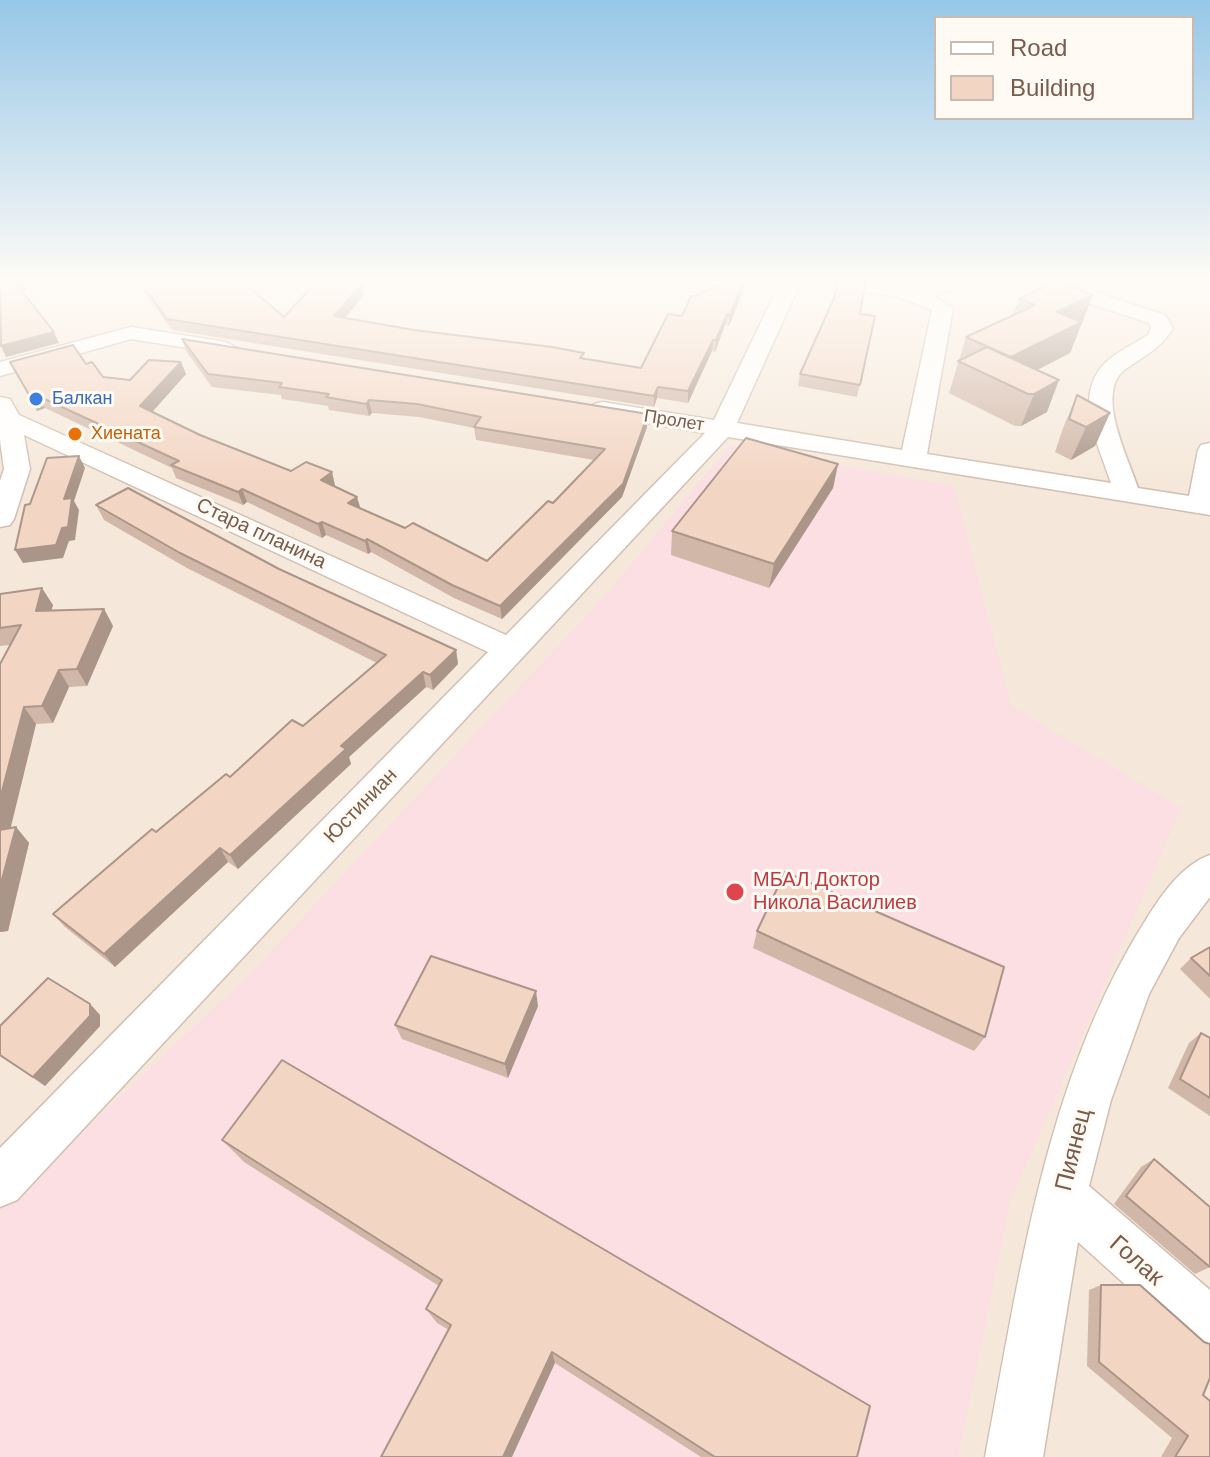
<!DOCTYPE html>
<meta charset="utf-8">
<style>
body{margin:0}
#map{position:relative;width:1210px;height:1457px;overflow:hidden;background:#fdf6ec;font-family:Arial,sans-serif}
canvas{display:block}
.legend{position:absolute;left:934px;top:16px;width:260px;height:104px;box-sizing:border-box;background:#fffaf3;border:2px solid #cabbb1;margin:0;padding:10px 14px;list-style:none;font-size:24px;color:#7a5c4d}
.legend li{display:flex;align-items:center;gap:16px;height:40px}
.legend b{width:40px;border:2px solid #cabbb1}
</style>
<div id="map">
<canvas width="1210" height="1457"></canvas>
<ul class="legend">
<li><b style="height:10px;background:#fff"></b>Road</li>
<li><b style="height:22px;background:#f3d5c3"></b>Building</li>
</ul>
</div>
<script>
const context = document.querySelector('canvas').getContext('2d');
context.lineJoin = 'round';
function fillPath(path, color) {
  context.fillStyle = color;
  context.fill(path, 'evenodd');
}
function trace(path, color, width, dash) {
  context.strokeStyle = color;
  context.lineWidth = width;
  context.lineCap = dash ? 'butt' : 'round';
  context.setLineDash(dash || []);
  context.stroke(path);
}
function drawText(font, color, halo, rows, align = 'center') {
  context.font = font + ' Arial,sans-serif';
  context.lineWidth = 6;
  context.setLineDash([]);
  context.textBaseline = 'middle';
  context.strokeStyle = halo;
  context.fillStyle = color;
  for (const [text, x, y, turn = 0] of rows) {
    context.save();
    context.translate(x, y);
    context.rotate((+turn || 0) * Math.PI / 180);
    context.textAlign = isNaN(turn) ? turn : align;
    if (halo) context.strokeText(text, 0, 0);
    context.fillText(text, 0, 0);
    context.restore();
  }
}
const residential = new Path2D(`
 M0,281h1210v1176h-1210z`);
const medical = new Path2D(`
 M730,445l224,41 57,220 170,102 -171,394 -52,255h-958v-248l247,-232 359,-382z`);
const street = new Path2D(`
 M781,281h20l-64,142 165,27 30,-140 -33,-13 -72,-10 -10,-6h58l28,5 62,-5 -3,4 -28,11 19,12 -26,146 184,29c-12,-38 -39,-86 -6,-120 11,-11 29,-19 43,-28l3,-7 -2,-5 -115,-38 -3,-4h30l104,34 8,13c-11,19 -28,28 -46,40 -34,22 1,89 11,120l51,8 9,-46 3,-5 9,-2v72l-482,-78 -711,763 -17,7v-59l488,-496 -464,-217 6,34 -16,50 -4,6 -10,2v-46l4,-12 -4,-29v-43l10,2 9,16 487,220 199,-202 -111,-19 -4,-5 4,-5 8,-2 112,18z
 M131,327l95,15 11,6 -11,6 -95,-15 -131,37v-14z
 M1210,855v42l-31,41 -30,56 -38,106 -22,86 121,104v62l-19,-8 -113,-102 -35,215h-58c35,-182 60,-379 162,-539 15,-24 35,-53 63,-63z`);
const wall = new Path2D(`
 M136,281h106l42,36 80,-22 -19,23 296,50 56,-72 47,-8 -15,38 -4,-1 -10,27 -3,-1 -24,52 -31,-5 -3,9 -482,-77z
 M1107,281h21l-10,5z
 M1093,295l-23,58 -33,17 10,42 -26,14h-6l-66,-33 17,-56 47,-22 6,-16z
 M860,314l15,2 -18,81 -59,-11 2,-12z
 M182,339l465,88 -25,70 -120,122 -48,-21 -83,-46 -3,2 -42,-19 -4,3 -75,-36 -4,3 -67,-27 -4,-10 -127,-60 -8,3 -27,-49 76,2 17,13 27,3 56,-6 -34,38 48,23 91,36 41,1 3,14h-1l26,22 127,53 66,-58 41,-43 -118,-20 -2,-12 -55,-11 -47,-4 -3,3 -40,-6 -1,-4 -46,-7 -1,-4 -69,-8 -26,-36z
 M1077,395l33,18 -15,33 -24,14 -16,-8 8,-24z
 M838,464l-5,24 -64,100 -98,-33 1,-24z
 M96,505l183,64 177,81 2,14 -25,26 -7,-3 -77,70 2,7 -113,105 -10,-7 -113,105 -50,-40 -12,-13 103,-82 74,-55 73,-51 74,-63 -190,-95 -83,-48z
 M0,594l53,11 -2,6 53,-2 9,17 -26,60 -18,1 -16,36 -17,1 -26,104 6,-1 13,16 -21,88 -8,1v-268l10,-19 -10,1z
 M757,931l228,106 -11,14 -221,-103z
 M1210,947v52l-30,-30 11,-11z
 M90,1004l10,11v11l-55,60 -45,-30v-30z
 M538,1006l-30,72 -106,-39 -7,-14z
 M1201,1033l9,5v78l-42,-28 21,-45z
 M222,1140l635,317h-156l-146,-94 -106,-33 -12,-7 -11,-14 13,-23 -195,-124z
 M1154,1159l56,108 -15,7 -81,-70 27,-37z
 M1101,1285l102,110 7,62h-49l11,-19 -85,-72 2,-76z`);
const shadedWall = new Path2D(`
 M14,281h9l4,9 -8,2z
 M743,281h1v7l-15,38 1,-11z
 M362,284l2,11 -27,32 -3,-11z
 M1093,295l-23,58 -62,32 3,-28 46,-45z
 M727,314l-2,11 -10,27 1,-12z
 M54,332l5,11 -53,14 -5,-11z
 M713,340l-1,11 -24,52v-12z
 M181,362l5,12 -40,45 -6,-13z
 M1059,380l-12,32 -26,14 13,-32z
 M658,387l-1,11 -3,9v-11z
 M38,396l7,12 -8,3 -6,-13z
 M369,400l3,13 -3,3 -3,-12z
 M1110,413l-15,33 -24,14 15,-33z
 M648,414l-1,13 -25,70 -120,122 -2,-13z
 M79,456l6,12 -11,33 5,9 -4,30 -6,1 -6,17 -40,5 -8,-13 47,-22 2,-29z
 M838,464l-5,24 -64,100 5,-24z
 M332,472l3,14 -11,7 -3,-13z
 M242,489l5,13 -4,3 -5,-13z
 M357,497l4,13 -13,-7z
 M322,522l4,13 -4,3 -4,-14z
 M367,539l4,13 -3,2 -3,-13z
 M42,588l11,17 -7,23 -10,-17z
 M104,609l9,17 -26,60 -10,-17z
 M456,650l2,14 -25,26 -3,-15z
 M59,670l10,17 -16,36 -11,-17z
 M423,672l3,15 -77,70 2,7 -113,105 -8,-14 111,-109z
 M24,707l12,17 -30,123 -6,-6v-42z
 M16,827l13,16 -21,88 -8,1v-45z
 M220,848l8,14 -113,105 -11,-13z
 M536,991l2,15 -30,72 -3,-14z
 M90,1004l10,11v11l-55,60 -12,-9z
 M552,1352l3,11 -43,94h-9z`);
const building = new Path2D(`
 M0,281h15h-1l40,51 -53,14z
 M140,281h102l42,36 33,-36 45,3 -28,32 80,14 138,17 32,6 -4,5 61,10 27,-54 14,2 9,-20h6l3,-3 33,-12h10l-13,34 -3,-1 -11,26h-3l-25,51 -30,-4 -4,9 -487,-77z
 M838,281l27,3 -5,30 15,2 -15,69 -60,-11 34,-76z
 M1057,281l36,14 -36,17 25,10 -71,35 -45,-20 69,-32 -16,-6z
 M182,339l466,75 -25,70 -123,122 -48,-21 -85,-46 -2,2 -43,-19 -4,2 -76,-35 -4,3 -67,-27 8,-4 -141,-65 -7,2 -21,-36 63,-17 13,19 6,-2 11,15 27,3 19,-20 32,2 -41,44 60,29 91,36 15,-9 26,10 -11,8 36,17 -9,6 57,25 8,-5 74,38 61,-60 5,2 52,-54 -131,-22 7,-10 -64,-13 -48,-4 -3,4 -40,-7 3,-3 -50,-7 3,-4 -74,-9z
 M987,347l72,33 -25,14h-6l-70,-33z
 M1077,395l33,18 -24,14 -17,-8z
 M746,438l92,26 -64,100 -102,-33z
 M79,456l-15,43 8,-1 -4,29 -6,1 -6,17 -41,5 10,-45 5,-1 17,-46z
 M128,488l151,81 177,81 -26,25 -7,-3 -82,74 5,3 -116,106 -10,-7 -116,106 -51,-40 99,-85 4,3 70,-58 4,3 62,-57 11,6 83,-71 -206,-102 -84,-48z
 M42,588l-6,23 68,-2 -27,60 -18,1 -17,36 -18,1 -24,92v-135l21,-39 -21,3v-34z
 M16,827l-16,60v-57z
 M785,872l219,95 -19,70 -228,-106z
 M1210,947v29l-19,-18z
 M431,956l105,35 -31,73 -110,-39z
 M48,978l42,26v12l-57,61 -33,-22v-29z
 M1201,1033l9,5v60l-30,-19z
 M282,1060l588,346 -13,51h-142l-163,-105 -49,105h-122l70,-132 -25,-16 16,-29 -220,-140z
 M1154,1159l56,48v60l-84,-71z
 M1101,1285h39l64,57 6,2v34l-7,17 7,6v56h-35l13,-21 -89,-74z`);
const markers = [
 [36,399,8,"#3f7fe0"],
 [75,434,8,"#e8710a"],
 [735,892,10,"#e0444e"]
];
const farShopnames = [
 ["Балкан",52,399]
];
const farStreetnames = [
 ["Пролет",674,421,9]
];
const farFoodnames = [
 ["Хиената",91,434]
];
const streetNames = [
 ["Стара планина",261,534,25],
 ["Юстиниан",361,806,-46]
];
const healthNames = [
 ["МБАЛ Доктор",753,880],
 ["Никола Василиев",753,903]
];
const nearStreetnames = [
 ["Пиянец",1074,1150,-76],
 ["Голак",1136,1261,41]
];
fillPath(residential, '#f5e8da');
fillPath(medical, '#fbdfe3');
trace(street, '#d1beb0', 3);
fillPath(street, '#fff');
fillPath(wall, '#d1b7a8');
fillPath(shadedWall, '#aa9588');
fillPath(building, '#f3d5c3');
trace(building, '#aa9588', 2);
const sky = context.createLinearGradient(0, 0, 0, 485);
sky.addColorStop(0, '#97c7e8');
sky.addColorStop(0.58, '#fefbf6');
sky.addColorStop(1, '#fefbf600');
context.fillStyle = sky;
context.fillRect(0, 0, 1210, 485);
for (const [x, y, r, color] of markers) {
  const dot = new Path2D();
  dot.arc(x, y, r, 0, 2 * Math.PI);
  context.fillStyle = color;
  context.fill(dot);
  trace(dot, '#fffaf3', 3);
}
drawText('18px', '#366cbe', '#fffaf3', farShopnames, 'left');
drawText('18px', '#7a5c4d', '#fffaf3', farStreetnames);
drawText('18px', '#c56008', '#fffaf3', farFoodnames, 'left');
drawText('20px', '#7a5c4d', '#fffaf3', streetNames);
drawText('20px', '#be3a42', '#fffaf3', healthNames, 'left');
drawText('24px', '#7a5c4d', '#fffaf3', nearStreetnames);
</script>
